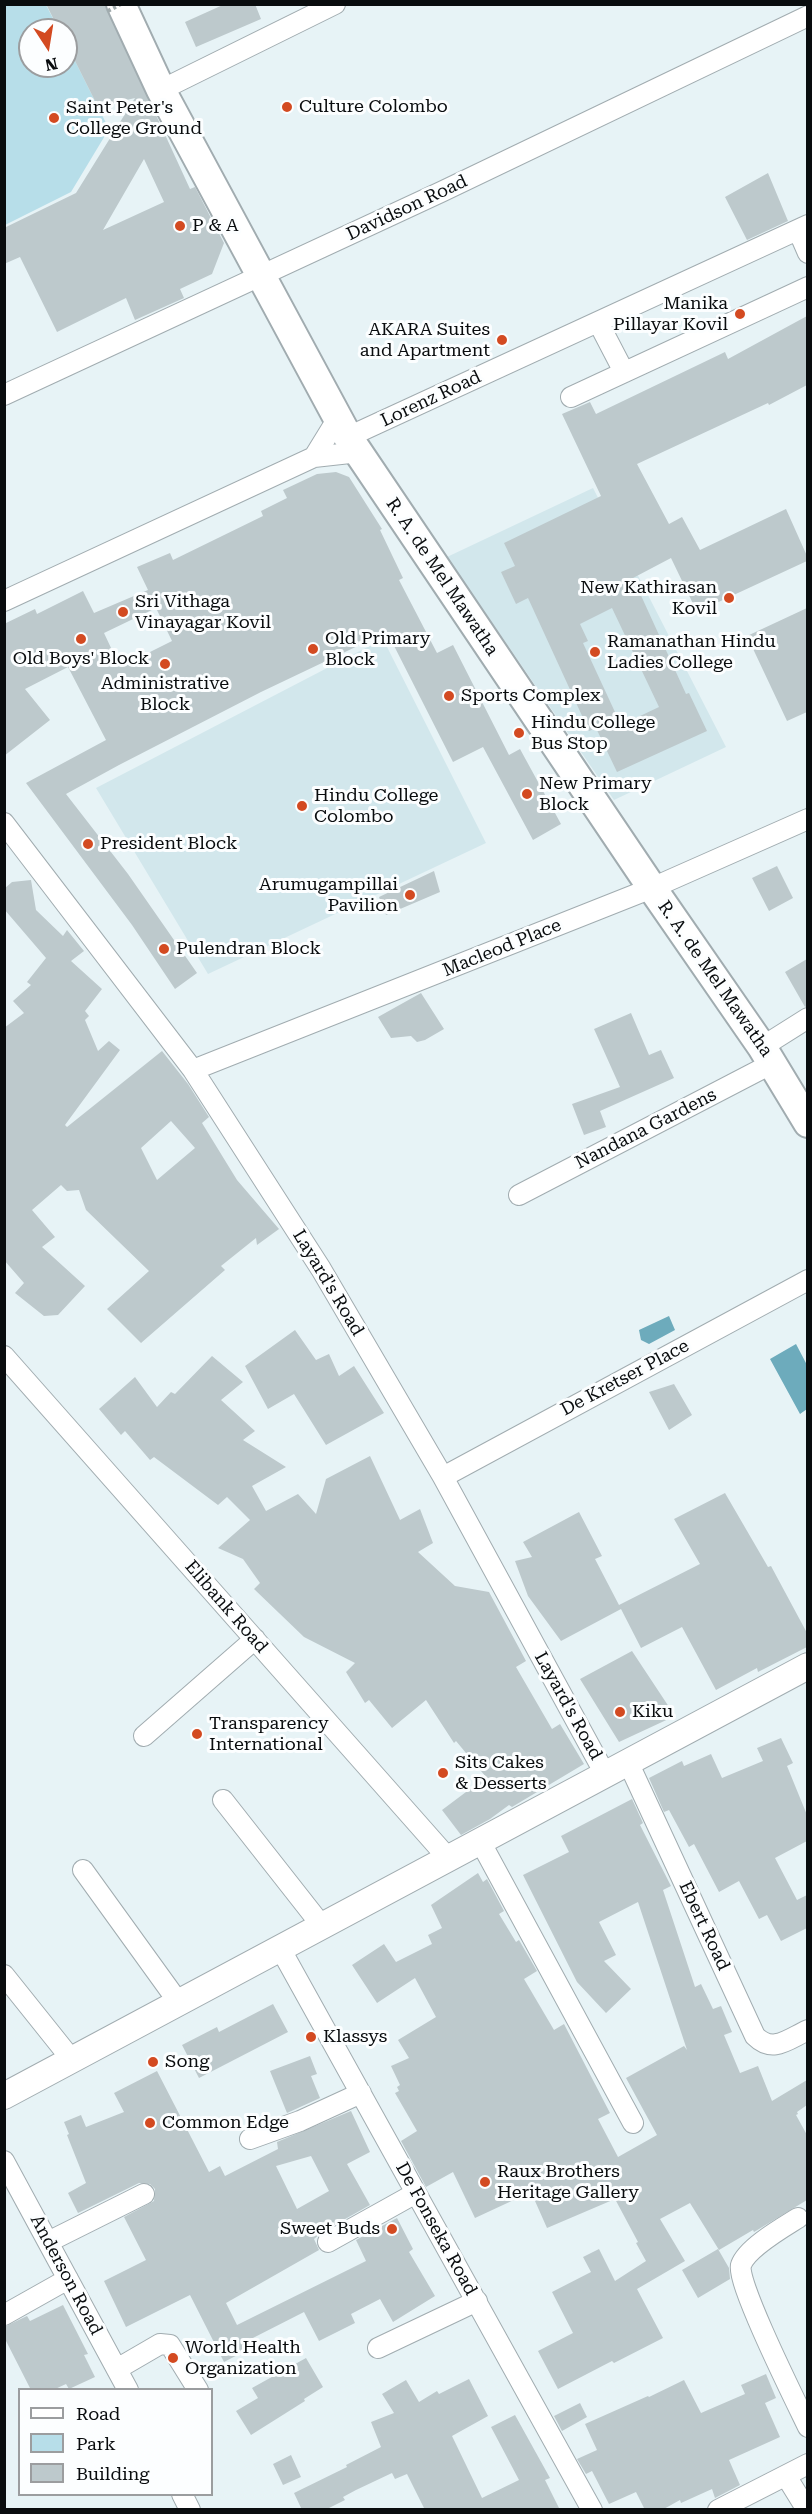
<!DOCTYPE html>
<style>
body{margin:0}
#map{position:relative;width:812px;height:2514px;overflow:hidden;background:#e7f3f6;font-family:"Roboto Serif",serif}
canvas{display:block}
.frame{position:absolute;inset:0;border:6px solid #090c0e;pointer-events:none}
.legend{position:absolute;left:18px;top:2388px;width:195px;height:108px;box-sizing:border-box;background:#fcfeff;border:2px solid #9b9d9f;margin:0;padding:8px 10px;list-style:none;font-size:18px;color:#090c0e}
.legend li{display:flex;align-items:center;gap:12px;height:30px}
.legend b{width:30px;border:2px solid #9b9d9f}
.north{position:absolute;left:18px;top:18px;width:60px;height:60px;box-sizing:border-box;background:#fcfeff;border:2px solid #9b9d9f;border-radius:50%;rotate:168deg;font-size:16px;font-weight:700;line-height:24px;text-align:center;color:#090c0e}
.north::after{content:'';display:block;margin:auto;width:21px;height:27px;background:#d34a21;clip-path:polygon(50% 0,100% 100%,50% 72%,0 100%)}
</style>
<div id="map">
<canvas width="812" height="2514"></canvas>
<div class="frame"></div>
<ul class="legend">
<li><b style="height:8px;background:#fff"></b>Road</li>
<li><b style="height:16px;background:#b7dee9"></b>Park</li>
<li><b style="height:16px;background:#bdc9cc"></b>Building</li>
</ul>
<div class="north">N</div>
</div>
<script>
const context = document.querySelector('canvas').getContext('2d');
context.lineJoin = 'round';
function fillPath(path, color) {
  context.fillStyle = color;
  context.fill(path, 'evenodd');
}
function trace(path, color, width, dash) {
  context.strokeStyle = color;
  context.lineWidth = width;
  context.lineCap = dash ? 'butt' : 'round';
  context.setLineDash(dash || []);
  context.stroke(path);
}
function drawText(font, color, halo, rows, align = 'center') {
  context.font = font + ' "Roboto Serif",serif';
  context.lineWidth = 6;
  context.setLineDash([]);
  context.textBaseline = 'middle';
  context.strokeStyle = halo;
  context.fillStyle = color;
  for (const [text, x, y, turn = 0] of rows) {
    context.save();
    context.translate(x, y);
    context.rotate((+turn || 0) * Math.PI / 180);
    context.textAlign = isNaN(turn) ? turn : align;
    if (halo) context.strokeText(text, 0, 0);
    context.fillText(text, 0, 0);
    context.restore();
  }
}
const built = new Path2D(`
 M593,488l133,259 -112,53 -167,-243z
 M383,639l103,204 -278,131 -112,-186z`);
const green = new Path2D(`
 M5,5h41l13,25h-29v36h36v-23l43,86 -38,63 -66,33z`);
const water = new Path2D(`
 M669,1316l6,14 -26,14 -8,-4 -2,-10z
 M796,1344l11,21v44l-7,5 -30,-55z`);
const building = new Path2D(`
 M46,4h59l85,185 5,-2 29,56 -12,31 -32,15 4,9 -49,22 -9,-22 -69,34 -37,-75 -16,7v-36l72,-35 59,-95 -37,9 -32,-64v-13h-7zM144,159l20,43 -61,28z
 M225,4h30l6,15 -65,28 -11,-25z
 M768,173l20,48 -41,19 -22,-43z
 M807,316v69l-38,20 -1,-2 -131,61 32,60 13,-7 18,33 86,-41 21,47v5l-110,51 -26,-54 -38,20 53,116 3,-1 18,38 -90,41 -21,-44 -7,3 -61,-133 -12,6 -15,-32 14,-6 -11,-23 97,-47 -39,-82 28,-12 6,12 129,-62 3,7zM612,608l47,99 -38,18 -38,-82 5,-2 -8,-17z
 M336,472l13,5 33,52 -2,1 23,48 -4,2 38,73 16,-8 56,110 11,-6 41,75 -28,16 -50,-93 -30,15 -66,-130 -126,60 -142,73 -53,29 62,80 69,99 -22,16 -43,-64 -106,-142 80,-43 -38,-73 -43,22 25,31 -46,36v-132l31,-15 2,5 46,-23 11,22 54,-23 -11,-23 33,-14 3,7 90,-44 -2,-5 26,-13 -4,-8 34,-16zM156,608l16,33 -52,26 -16,-34z
 M807,608v104l-20,9 -40,-85z
 M777,866l16,32 -24,13 -17,-33z
 M434,871l6,21 -54,23 -7,-18z
 M31,880l5,30 27,26 4,-6 17,21 -13,10 31,28 -17,22 4,5 -4,4 13,31 11,-10 11,9 -55,75 2,2 95,-76 26,33 21,33 -7,6 35,57 42,49 -22,16 -1,-7 -35,28 4,4 -84,73 -34,-34 42,-38 -63,-61 -7,-20 -12,1 -6,-6 -29,25 23,27 -13,10 43,39 -27,29 -14,1 -29,-23 9,-10 -20,-23v-232l20,-15 -11,-12 18,-16 -4,-3 19,-24 -42,-49v-20l8,-7zM171,1121l24,27 -38,32 -16,-32z
 M807,959v47l-2,1 -20,-35z
 M421,993l23,36 -19,11 -8,2 -6,-6 -20,2 -13,-21z
 M631,1013l18,42 12,-5 13,28 -74,33 6,16 -22,8 -12,-31 48,-17 -26,-58z
 M295,1330l21,30 13,-6 10,22 15,-10 30,47 -58,32 -32,-51 -26,15 -23,-43z
 M212,1356l31,26 -22,18 34,31 -12,9 43,27 -34,19 14,25 32,-17 18,20 10,-35 44,-23 30,64 20,-11 13,34 -15,9 37,34 34,6 37,69 -10,6 36,62 8,-5 24,40 -72,43 -3,-2 -19,14 -29,16 -19,-25 44,-33 -30,-36 -2,2 -28,-43 -34,28 -23,-28 -4,3 -19,-31 9,-9 -51,-26 -50,-48 6,-6 -17,-24 -25,-11 32,-28 -23,-23 -9,8 -64,-48 -4,3 -25,-29 -4,4 -22,-26 36,-32 22,30 14,-15 4,2z
 M674,1384l18,31 -23,15 -20,-38z
 M725,1493l43,74 3,-1 36,67v14l-49,25 -1,-4 -41,22 -34,-63 -41,21 -20,-39 -60,32 -33,-45 -13,-35 17,-4 -9,-15 56,-30 23,44 -7,3 24,46 81,-41 -26,-45z
 M632,1651l43,65 -56,26 -39,-63z
 M781,1738l12,25 -6,3 20,49v26l-32,17 22,42 10,-5v33l-26,13 -14,-26 -8,4 -20,-38 -20,11 -25,-48 -5,3 -20,-37 -5,2 -15,-34 33,-17 2,5 27,-12 11,24 41,-17 -6,-13z
 M632,1799l11,24 -3,2 31,61 -8,4 32,97 6,-3 12,25 8,-3 11,26 -8,3 16,38 18,-7 14,35 35,-21v25l-10,7 1,2 -2,1 11,20v65l-53,32 -1,-2 -34,20 -29,-47 -30,16 25,42 -48,28 26,49 -49,25 -2,-2 -54,28 -20,-38 35,-18 -21,-41 39,-20 -8,-15 16,-8 16,32 31,-20 -10,-18 2,-1 -23,-43 -68,29 -16,-36 -56,26 -22,-46 -27,15 -25,-46 16,-10 -22,-38 4,-2 -2,-4 3,-2 -9,-19 18,-8 -11,-18 38,-23 -21,-39 -38,25 -25,-38 32,-21 12,18 36,-18 -4,-9 14,-7 -11,-23 47,-32 5,9 4,-3 17,32 -5,3 17,28 3,-2 18,31 -13,8 30,51 10,-6 46,89 -12,6 20,38 39,-22 -31,-57 58,-32 3,4 -49,-148 -39,20 17,33 -12,6 27,28 -25,24 -29,-31 -54,-107 46,-23 -8,-16z
 M273,2004l15,28 -89,46 -17,-33 35,-18 2,5z
 M310,2056l7,18 -6,2 9,22 -33,15 -17,-42z
 M157,2071l52,101 11,-6 5,10 53,-27 -1,-7 74,-31 19,41 -23,12 23,41 -48,27 -8,7 5,11 -93,53 11,22 129,-64 -10,-21 41,-22 16,31 -4,3 26,44 -42,26 -13,-23 -29,15 4,9 -36,18 -15,-29 -57,29 4,7 -27,14 -34,-67 -64,32 -22,-46 42,-21 -22,-43 30,-16 1,-12 -5,-5 -11,-1 -61,30 -10,-20 18,-10 -19,-48 2,-1 -5,-12 17,-7 5,12 38,-15 -10,-19zM311,2156l18,35 -32,18 -21,-43z
 M718,2249l11,19 1,11 -32,19 -16,-28z
 M63,2305l25,49 -4,1 11,22 -26,12 -3,-5 -13,6h-22l-27,-53v-10l23,-11 3,5z
 M306,2358l17,29 -19,12 1,2 -54,34 -15,-24 22,-13 -6,-10z
 M766,2374l10,24 -11,5 15,34 -51,23 11,25 -25,13 -3,-9 -31,14 -1,-3 -18,10h-17l-9,-18 -27,12 -17,-33 -6,3 -9,-15 20,-9 -12,-26 63,-28 1,1 35,-17 17,33 44,-19 -4,-9z
 M469,2379l19,37 -36,20 30,62 37,-18 -28,-53 24,-12 35,63 -5,2 15,30h-135l-18,-36 -12,5 -3,-6 -36,17 -13,7 2,3 -20,10h-23l-8,-17 53,-26 -1,-2 35,-18 -10,-25 23,-9 -12,-19 24,-14 13,22 18,-11 2,3z
 M580,2403l7,14 -25,14 -8,-15z
 M291,2455l10,22 -18,8 -10,-21z`);
const minor = new Path2D(`
 M161,90l174,-86
 M798,230l10,23
 M598,322l26,50
 M4,395l437,-203 367,-176
 M571,397l237,-110
 M348,437l460,-212
 M314,457l24,-39
 M4,601l310,-144 45,-5
 M4,823l189,247 128,199 122,208 162,297
 M762,1047l46,-29
 M193,1070l459,-182 156,-69
 M519,1195l254,-132
 M4,1356l444,502
 M443,1477l365,-197
 M144,1736l111,-97
 M628,1762l127,274c18,18 33,3 53,-6
 M223,1800l99,126
 M480,1841l153,282
 M83,1870l96,133
 M280,1948l312,562
 M4,1975l68,85
 M250,2139l50,-18 61,-28
 M4,2161l124,229
 M798,2218c-16,10 -51,30 -57,47 -6,15 56,139 67,162
 M48,2242l96,-48
 M328,2242l88,-49
 M4,2315l64,-36
 M378,2348l99,-47
 M117,2369l43,-25 10,1 28,45
 M786,2476l21,34
 M182,2494l8,16
 M718,2510l90,-46`);
const major = new Path2D(`
 M4,2096l804,-430`);
const highway = new Path2D(`
 M121,4l40,86 187,347 304,451 110,159 46,76`);
const pathBridge = new Path2D(`
 M108,11l13,-7`);
const markers = [
 [287,107,6,"#d34a21"],
 [54,118,6,"#d34a21"],
 [180,226,6,"#d34a21"],
 [740,314,6,"#d34a21"],
 [502,340,6,"#d34a21"],
 [729,598,6,"#d34a21"],
 [123,612,6,"#d34a21"],
 [81,639,6,"#d34a21"],
 [313,649,6,"#d34a21"],
 [595,652,6,"#d34a21"],
 [165,664,6,"#d34a21"],
 [449,696,6,"#d34a21"],
 [519,733,6,"#d34a21"],
 [527,794,6,"#d34a21"],
 [302,806,6,"#d34a21"],
 [88,844,6,"#d34a21"],
 [410,895,6,"#d34a21"],
 [164,949,6,"#d34a21"],
 [620,1712,6,"#d34a21"],
 [197,1734,6,"#d34a21"],
 [443,1773,6,"#d34a21"],
 [311,2037,6,"#d34a21"],
 [153,2062,6,"#d34a21"],
 [150,2123,6,"#d34a21"],
 [485,2182,6,"#d34a21"],
 [392,2229,6,"#d34a21"],
 [173,2358,6,"#d34a21"]
];
const poiNames = [
 ["Culture Colombo",299,107],
 ["Saint Peter's",66,108],
 ["College Ground",66,129],
 ["P & A",192,226],
 ["Manika",728,304,"right"],
 ["Pillayar Kovil",728,325,"right"],
 ["AKARA Suites",490,330,"right"],
 ["and Apartment",490,351,"right"],
 ["New Kathirasan",717,588,"right"],
 ["Kovil",717,609,"right"],
 ["Sri Vithaga",135,602],
 ["Vinayagar Kovil",135,623],
 ["Old Primary",325,639],
 ["Block",325,660],
 ["Ramanathan Hindu",607,642],
 ["Ladies College",607,663],
 ["Old Boys' Block",81,659,"center"],
 ["Administrative",165,684,"center"],
 ["Block",165,705,"center"],
 ["Sports Complex",461,696],
 ["Hindu College",531,723],
 ["Bus Stop",531,744],
 ["New Primary",539,784],
 ["Block",539,805],
 ["Hindu College",314,796],
 ["Colombo",314,817],
 ["President Block",100,844],
 ["Arumugampillai",398,885,"right"],
 ["Pavilion",398,906,"right"],
 ["Pulendran Block",176,949],
 ["Kiku",632,1712],
 ["Transparency",209,1724],
 ["International",209,1745],
 ["Sits Cakes",455,1763],
 ["& Desserts",455,1784],
 ["Klassys",323,2037],
 ["Song",165,2062],
 ["Common Edge",162,2123],
 ["Raux Brothers",497,2172],
 ["Heritage Gallery",497,2193],
 ["Sweet Buds",380,2229,"right"],
 ["World Health",185,2348],
 ["Organization",185,2369]
];
const streetNames = [
 ["Davidson Road",407,208,-25],
 ["Lorenz Road",431,399,-25],
 ["R. A. de Mel Mawatha",442,577,56],
 ["Macleod Place",502,948,-22],
 ["R. A. de Mel Mawatha",715,979,55],
 ["Nandana Gardens",646,1129,-27],
 ["Layard's Road",328,1283,59],
 ["De Kretser Place",625,1378,-28],
 ["Elibank Road",226,1607,49],
 ["Layard's Road",568,1706,61],
 ["Ebert Road",704,1926,65],
 ["De Fonseka Road",436,2229,61],
 ["Anderson Road",66,2275,62]
];
fillPath(built, '#d2e7ec');
fillPath(green, '#b7dee9');
fillPath(water, '#6dabbc');
fillPath(building, '#bdc9cc');
trace(minor, '#a1acb0', 22);
trace(major, '#a1acb0', 28);
trace(highway, '#a1acb0', 32);
trace(minor, '#fff', 20);
trace(major, '#fff', 26);
trace(highway, '#fff', 28);
trace(pathBridge, '#a1abad', 4, [3, 3]);
for (const [x, y, r, color] of markers) {
  const dot = new Path2D();
  dot.arc(x, y, r, 0, 2 * Math.PI);
  context.fillStyle = color;
  context.fill(dot);
  trace(dot, '#fcfeff', 2);
}
drawText('18px', '#090c0e', '#fcfeff', poiNames, 'left');
drawText('18px', '#090c0e', '#fcfeff', streetNames);
</script>
